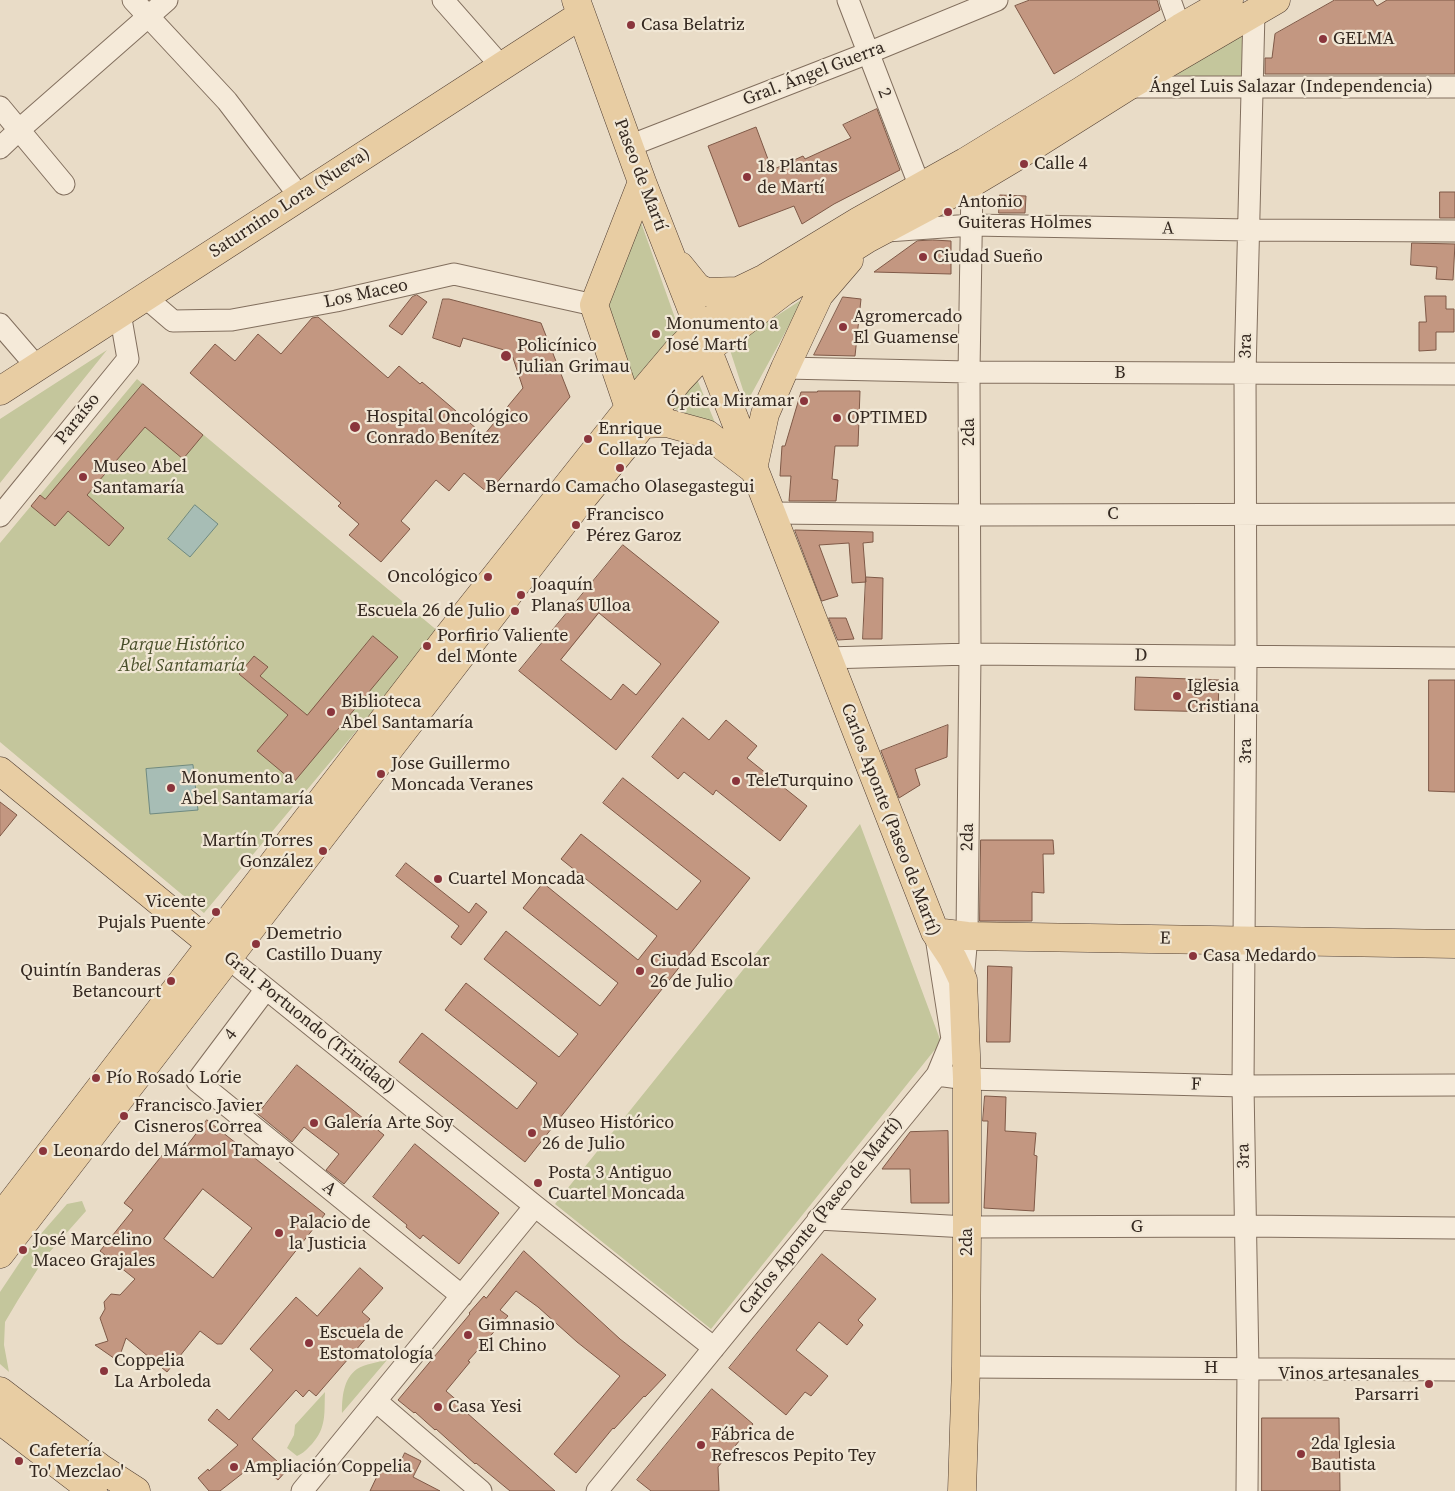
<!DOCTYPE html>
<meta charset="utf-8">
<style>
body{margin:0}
canvas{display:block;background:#e9dcc7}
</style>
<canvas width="1455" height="1491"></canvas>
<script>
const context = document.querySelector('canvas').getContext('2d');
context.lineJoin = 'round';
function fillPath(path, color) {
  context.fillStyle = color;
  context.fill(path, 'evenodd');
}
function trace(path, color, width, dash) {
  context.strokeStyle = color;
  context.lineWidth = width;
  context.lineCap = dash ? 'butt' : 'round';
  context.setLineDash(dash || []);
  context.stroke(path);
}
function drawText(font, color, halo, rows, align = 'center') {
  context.font = font + ' "Source Serif 4",serif';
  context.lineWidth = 4.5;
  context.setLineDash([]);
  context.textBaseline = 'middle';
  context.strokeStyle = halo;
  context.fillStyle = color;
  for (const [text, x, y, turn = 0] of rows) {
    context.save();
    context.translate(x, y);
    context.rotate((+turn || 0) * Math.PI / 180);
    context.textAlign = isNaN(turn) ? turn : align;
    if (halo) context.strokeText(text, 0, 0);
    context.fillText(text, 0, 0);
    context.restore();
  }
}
const green = new Path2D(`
 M1244,28l1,50 -75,-3z
 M638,214l42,118 -43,54 -37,-86z
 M804,298l-57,104 -18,-55z
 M107,350l-107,133v-64z
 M137,379l302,253 -235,281 -204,-171v-199z
 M697,379l19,46 -44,-17z
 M860,824l81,218 -230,287 -156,-125z
 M82,1201l4,10 -40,45 -28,44 -13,22 -1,23 5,27 -9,-8v-72l32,-48 35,-40z
 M387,1360l-45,53c0,-15 1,-34 15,-44 8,-5 21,-7 30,-9z
 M325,1392c-1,21 2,35 -13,52 -5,5 -8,9 -15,12l-10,-8 7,-13 1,-10z`);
const water = new Path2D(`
 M195,505l23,19 -28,33 -22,-18z
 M193,765l5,45 -48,4 -4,-45z`);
const building = new Path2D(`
 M1030,0h127l3,10 -106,64 -39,-68z
 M1335,0h38l4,6 10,-6h68v74h-190v-16h7l3,-24z
 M877,109l23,61 -66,34 -32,20 -8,-18 -55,21 -31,-81 48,-19 16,43 31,-14 2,3 46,-21 -8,-13z
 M1440,192h15v26h-15z
 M1000,195l26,1 -1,17h-26z
 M933,240l18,1v33l-77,-2 43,-31z
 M1412,243l43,1 -2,36 -17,-1 1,-12 -26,-2z
 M417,295l10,7 -25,33 -13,-9 23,-29z
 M1425,296h21v13h8v23h-18v18l-17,1v-29h7z
 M843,297l18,2 -6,57 -41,-1z
 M443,299h6l92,24 29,74 -82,96 -24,-20 -15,18 -13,-11 -35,41 9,8 -29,33 -32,-27 10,-11 -21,-18 3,-3 -151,-130 25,-29 20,17 23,-27 23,20 31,-36 6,-1 70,61 11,-12 21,18 2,-2 62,53 39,-47 -12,-36 -48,-14 -3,9 -27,-9z
 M143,384l60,51 -20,24 -38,-32 -58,68 37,33 -15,18 -41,-35 -13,15 -24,-20 9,-11 5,4z
 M818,391h42l-2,55h-23l-3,33 6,1 -2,21h-47l2,-25h-11l2,-30h3l16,-54h16z
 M795,530l78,2v10l-10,1 3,39 -14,1 -3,-40 -30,2 19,51 -16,5z
 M623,545l96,77 -103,128 -97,-79zM599,613l62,51 -25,31 -13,-11 -12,16 -50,-40z
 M866,577l17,1 -1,61h-19z
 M829,618h17l8,21 -16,1z
 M373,636l25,21 -104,125 -37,-31 31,-36 -49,-41 15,-18 14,11 -8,9 47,39z
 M1136,677l83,3 -1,32 -83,-2z
 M1429,680h26v112l-26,-1z
 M683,718l26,22 17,-20 31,26 -10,12 60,48 -27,35 -64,-51 -3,5 -29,-23 -6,7 -26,-22z
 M948,725l-1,32 -32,12 5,16 -21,13 -18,-47z
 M623,778l127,100 -225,284 -126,-100 23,-29 95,76 20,-26 -92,-73 21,-27 93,74 19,-23 -94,-75 22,-28 94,75 18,-23 -95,-75 20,-25 95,77 19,-24 -96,-77 20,-25 96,76 24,-29 -98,-78z
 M0,802l17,13 -17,21z
 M981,840h72l1,14h-11l1,39 -12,-1v29h-52z
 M406,863l63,50 7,-10 11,9 -26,33 -10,-8 8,-11 -63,-50z
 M988,966l24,1 -2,75h-23z
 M297,1065l87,70 -40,49 -18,-14 13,-16 -35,-27 -12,15 -34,-28z
 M985,1096l21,1 -1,34 31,2 -2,22 3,1 -3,55 -50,-3 4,-87h-5z
 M207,1120l118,94 -103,130h-5l-17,-13 -33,41 -41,-34 -8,23 -23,-16 13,-4 -8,-23 5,-9 -1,-7 7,-8 9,1 15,-16 -35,-28 33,-41 -9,-7 43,-54 10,9zM203,1189l49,39 -39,50 -49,-39z
 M948,1131l1,72h-38l-1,-34h-28l28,-37z
 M415,1144l84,69 -40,51 -36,-29 -3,4 -14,-12 1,-2 -34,-28z
 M524,1251l96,88 46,36 -21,22 -1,-1 -30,33 -1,-1 -37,45 -22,-19 66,-78 -43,-34 -39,-35 -22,-16 -16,19 8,6 -40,45 2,1 -24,29 14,12 -2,2 97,86h-45l-34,-28 -1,1 -39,-35 -1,1 -20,-18 -1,1 -16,-13 72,-86 -1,-1 15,-17 2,2z
 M822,1254l54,45 -18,21 5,5 -16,20 -28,-23 -23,28 32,26 -17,20 -6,-4 -19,23 -57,-47z
 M360,1268l23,20 -21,24 8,7 -9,11 7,6 -52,60 -7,-6 -6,7 -7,-7 -44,49 35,31 -9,10 -21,-18 -37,29h-11l-11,-13 10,-9 1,2 29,-26 -30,-25 9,-11 12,11 44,-50 -23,-21 46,-52 21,19z
 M712,1389l41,35 -35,43 1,24h-68l-14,-11z
 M1262,1418h77l1,73h-78z
 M405,1453l16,8 -8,16 27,14h-70l10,-21 6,2 3,-5 7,4z`);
const minor = new Path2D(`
 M133,0l94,101 73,96
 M443,0l58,66
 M848,0l72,187
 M1170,0l10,28
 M1127,87h328
 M0,107l64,77
 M629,146l239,-93 129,-53
 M0,148l20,-19 147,-129
 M887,231l85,-6 276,5 207,1
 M145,297l28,24 59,-1 104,-19 118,-27 140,31
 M0,324l37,43
 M785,368l184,4 486,2
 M772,513l197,2 486,-1
 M0,516l128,-157 -8,-46
 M827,658l143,-4 485,4
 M217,949l318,257 179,142
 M963,980l4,-44 3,-282 -1,-282 3,-189
 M266,989l-69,92 265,215
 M937,1075l30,4 276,7 212,-1
 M818,1219l149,8 278,-1 210,2
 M966,1367l489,3
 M376,1401l105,90
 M302,1491l233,-285
 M597,1491l340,-416 15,-36 -16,-102
 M1247,1491l1,-123 -5,-282 3,-429 -1,-283 9,-362`);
const major = new Path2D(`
 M576,0l66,182 293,750 18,27 10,21 4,99v148l-1,140 -4,124
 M680,266l17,21 9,5 32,-1 27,-13 94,-57 106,-59 116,-71 99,-63 49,-28
 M0,391l581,-376
 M629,408l-35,-103 48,-123
 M643,424l24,-1 40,11 46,35 12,-55 20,-46 34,-73 30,-35
 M0,771l211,173
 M935,932l32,4 488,8
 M0,1218l449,-583 180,-227 49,-58 22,-21 65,-51
 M0,1254l577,-749 102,-125 29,-31 75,-57 84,-53 105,-56 47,-28 108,-68 149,-87
 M0,1391l102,78 34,22
 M0,1420l93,71`);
const markers = [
 [631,25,5,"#8a353c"],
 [1323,39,5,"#8a353c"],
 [1024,164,5,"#8a353c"],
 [747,177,5,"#8a353c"],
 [948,212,5,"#8a353c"],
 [923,257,5,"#8a353c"],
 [843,327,5,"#8a353c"],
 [656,334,5,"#8a353c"],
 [506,356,6,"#8a353c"],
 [804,401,5,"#8a353c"],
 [837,418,5,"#8a353c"],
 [355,427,6,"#8a353c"],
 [588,439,5,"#8a353c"],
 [620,468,5,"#8a353c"],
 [83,477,5,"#8a353c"],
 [576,525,5,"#8a353c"],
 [488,577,5,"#8a353c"],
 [521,595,5,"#8a353c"],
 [515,611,5,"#8a353c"],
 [427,646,5,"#8a353c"],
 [1177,696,5,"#8a353c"],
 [331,712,5,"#8a353c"],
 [381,774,5,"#8a353c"],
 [736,781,5,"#8a353c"],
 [171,788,5,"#8a353c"],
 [323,851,5,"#8a353c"],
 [438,879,5,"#8a353c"],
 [216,912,5,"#8a353c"],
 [256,944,5,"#8a353c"],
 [1193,956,5,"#8a353c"],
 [640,971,5,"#8a353c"],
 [171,981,5,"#8a353c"],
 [96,1078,5,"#8a353c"],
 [124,1116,5,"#8a353c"],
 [314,1123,5,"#8a353c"],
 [532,1133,5,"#8a353c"],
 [43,1151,5,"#8a353c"],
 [538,1183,5,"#8a353c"],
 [279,1233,5,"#8a353c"],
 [23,1250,5,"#8a353c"],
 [468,1335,5,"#8a353c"],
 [309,1343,5,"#8a353c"],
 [104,1371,5,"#8a353c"],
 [1429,1384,5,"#8a353c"],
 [438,1407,5,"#8a353c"],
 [701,1445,5,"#8a353c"],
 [1301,1454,5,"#8a353c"],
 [19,1461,5,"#8a353c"],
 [234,1467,5,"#8a353c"]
];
const poiNames = [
 ["Casa Belatriz",641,25],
 ["GELMA",1333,39],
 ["Calle 4",1034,164],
 ["18 Plantas",757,167],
 ["de Martí",757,188],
 ["Antonio",958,202],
 ["Guiteras Holmes",958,223],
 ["Ciudad Sueño",933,257],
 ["Agromercado",853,317],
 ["El Guamense",853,338],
 ["Monumento a",666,324],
 ["José Martí",666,345],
 ["Policínico",517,346],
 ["Julian Grimau",517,367],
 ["Óptica Miramar",794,401,"right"],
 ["Hospital Oncológico",366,417],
 ["Conrado Benítez",366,438],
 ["OPTIMED",847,418],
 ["Enrique",598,429],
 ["Collazo Tejada",598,450],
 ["Museo Abel",93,467],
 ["Santamaría",93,488],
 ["Bernardo Camacho Olasegastegui",620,487,"center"],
 ["Francisco",586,515],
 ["Pérez Garoz",586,536],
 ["Oncológico",478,577,"right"],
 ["Joaquín",531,585],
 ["Planas Ulloa",531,606],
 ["Escuela 26 de Julio",505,611,"right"],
 ["Porfirio Valiente",437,636],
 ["del Monte",437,657],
 ["Iglesia",1187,686],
 ["Cristiana",1187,707],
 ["Biblioteca",341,702],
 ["Abel Santamaría",341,723],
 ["Jose Guillermo",391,764],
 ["Moncada Veranes",391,785],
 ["Monumento a",181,778],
 ["Abel Santamaría",181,799],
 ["TeleTurquino",746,781],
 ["Martín Torres",313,841,"right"],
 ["González",313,862,"right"],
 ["Cuartel Moncada",448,879],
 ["Vicente",206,902,"right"],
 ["Pujals Puente",206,923,"right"],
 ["Demetrio",266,934],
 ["Castillo Duany",266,955],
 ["Casa Medardo",1203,956],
 ["Ciudad Escolar",650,961],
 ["26 de Julio",650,982],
 ["Quintín Banderas",161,971,"right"],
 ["Betancourt",161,992,"right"],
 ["Pío Rosado Lorie",106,1078],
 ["Francisco Javier",134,1106],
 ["Cisneros Correa",134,1127],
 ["Galería Arte Soy",324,1123],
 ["Museo Histórico",542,1123],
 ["26 de Julio",542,1144],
 ["Leonardo del Mármol Tamayo",53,1151],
 ["Posta 3 Antiguo",548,1173],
 ["Cuartel Moncada",548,1194],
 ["Palacio de",289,1223],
 ["la Justicia",289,1244],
 ["José Marcelino",33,1240],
 ["Maceo Grajales",33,1261],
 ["Gimnasio",478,1325],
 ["El Chino",478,1346],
 ["Escuela de",319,1333],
 ["Estomatología",319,1354],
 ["Coppelia",114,1361],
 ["La Arboleda",114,1382],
 ["Vinos artesanales",1419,1374,"right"],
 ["Parsarri",1419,1395,"right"],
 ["Casa Yesi",448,1407],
 ["Fábrica de",711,1435],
 ["Refrescos Pepito Tey",711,1456],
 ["2da Iglesia",1311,1444],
 ["Bautista",1311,1465],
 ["Cafetería",29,1451],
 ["To' Mezclao'",29,1472],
 ["Ampliación Coppelia",244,1467]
];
const streetNames = [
 ["Gral. Ángel Guerra",814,74,-21],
 ["Ángel Luis Salazar (Independencia)",1291,87],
 ["2",884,93,69],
 ["Paseo de Martí",640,175,69],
 ["Saturnino Lora (Nueva)",290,203,-33],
 ["A",1168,229,1],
 ["Los Maceo",366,294,-12],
 ["3ra",1246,346,-89],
 ["B",1120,373],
 ["Paraíso",78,419,-51],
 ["2da",969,432,-90],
 ["C",1113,514],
 ["D",1141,656,1],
 ["3ra",1246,751,-90],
 ["Carlos Aponte (Paseo de Martí)",890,820,69],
 ["2da",968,837,-89],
 ["E",1165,939,1],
 ["Gral. Portuondo (Trinidad)",309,1023,39],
 ["4",231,1035,-53],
 ["F",1196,1085,1],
 ["3ra",1244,1156,-91],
 ["A",329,1189,39],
 ["Carlos Aponte (Paseo de Martí)",821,1216,-51],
 ["G",1137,1227],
 ["2da",967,1242,-90],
 ["H",1211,1368]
];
const parkNames = [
 ["Parque Histórico",182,645],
 ["Abel Santamaría",182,666]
];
fillPath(green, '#c4c69c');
fillPath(water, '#a7bdb5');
trace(water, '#6f8a81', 1);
fillPath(building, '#c39781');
trace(building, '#7f5947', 1);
trace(minor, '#826f5e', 23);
trace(major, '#513e32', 29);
trace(minor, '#f5ead9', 21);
trace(major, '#e8cda3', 28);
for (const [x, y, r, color] of markers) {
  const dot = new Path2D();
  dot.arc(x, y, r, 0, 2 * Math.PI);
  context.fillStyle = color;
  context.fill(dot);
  trace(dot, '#f1e7d5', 2);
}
drawText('18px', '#342820', '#f1e7d5', poiNames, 'left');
drawText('18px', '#342820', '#f1e7d5', streetNames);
drawText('italic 18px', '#484e29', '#f1e7d5', parkNames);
</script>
